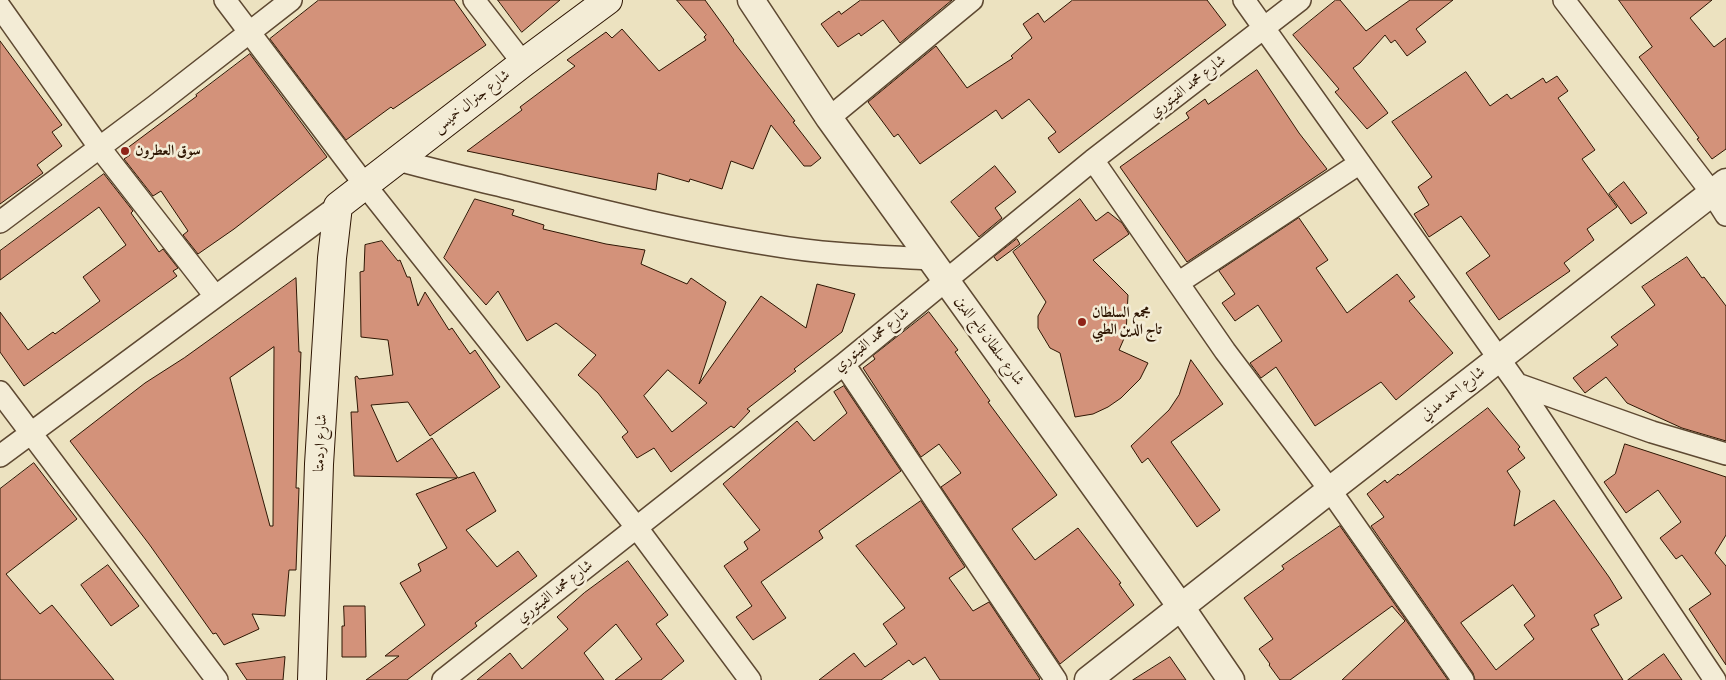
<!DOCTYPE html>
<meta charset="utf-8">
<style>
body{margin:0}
canvas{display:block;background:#ece2c0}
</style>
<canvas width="1726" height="680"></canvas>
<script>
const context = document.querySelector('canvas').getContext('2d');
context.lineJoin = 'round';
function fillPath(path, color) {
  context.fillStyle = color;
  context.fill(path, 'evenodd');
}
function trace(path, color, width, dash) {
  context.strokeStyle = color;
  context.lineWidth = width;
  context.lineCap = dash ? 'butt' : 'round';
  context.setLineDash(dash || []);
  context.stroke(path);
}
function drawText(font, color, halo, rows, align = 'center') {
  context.font = font + ' "Libre Bodoni",Amiri,serif';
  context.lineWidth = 5;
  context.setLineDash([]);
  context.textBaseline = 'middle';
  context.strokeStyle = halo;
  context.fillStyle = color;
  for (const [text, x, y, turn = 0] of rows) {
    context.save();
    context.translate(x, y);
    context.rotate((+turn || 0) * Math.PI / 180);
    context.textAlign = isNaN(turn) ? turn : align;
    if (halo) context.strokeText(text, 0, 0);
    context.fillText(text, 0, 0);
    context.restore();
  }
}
const building = new Path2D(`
 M319,0h135l32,45 -93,64 -2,-2 -45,33 -76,-101z
 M498,0h62l-38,32z
 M677,0h28l29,40 -1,1 62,80 -2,1 28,36 -10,8h-7l-33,-41 -18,44 -22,-8 -9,28 -32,-10 -1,3 -31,-9 -2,17 -189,-39 55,-41 -2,-3 55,-41 -8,-6 39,-28 6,6 10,-9 37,42 47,-31 -2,-3 2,-2z
 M861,0h91l-52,43 -17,-23 -22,16 -2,-3 -21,14 -17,-23 18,-13 2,3z
 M1073,0h134l19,25 -167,128 -11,-15 8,-6 -27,-33 -27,20 -6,-9 -76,54 -22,-30 -4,3 -26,-35 68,-56 31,42 46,-30 -2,-2 21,-18 -9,-14 15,-11 6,9z
 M1336,0h4l26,31 44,-31h43l-37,29 10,13 -19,14 -12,-16 -4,3 -6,-8 -25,28 -7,5 35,45 -21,16 -32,-37 4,-3 -46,-54z
 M1619,0h93l-22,18 24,29 12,-9v111l-14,10 -15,-20 2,-1 -60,-81 13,-10z
 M0,41l62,84 -10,7 10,14 -25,19 6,8 -43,31z
 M250,54l77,103 -93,72 -36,25 -15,-19 5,-4 -27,-40 -8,5 -29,-37 6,-4 -4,-6 71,-53 -1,-1z
 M1257,70l42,63 28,36 -140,93 -67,-95 69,-49 -3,-5 19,-14 3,5z
 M1466,72l24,34 17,-12 4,5 32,-21 3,5 11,-7 11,15 -10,7 37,52 -13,9 35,48 -30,22 7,11 -30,23 6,8 -71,49 -33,-47 24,-17 -29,-40 -32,21 -15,-23 15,-9 -11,-18 14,-10 -40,-55z
 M995,166l21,26 -21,16 7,10 -23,19 -28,-35z
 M104,174l29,37 -2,2 28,39 4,-3 15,19 -5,3 4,5 -153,110 -24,-34v-40l28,38 25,-18 2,2 45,-33 -17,-24 43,-32 -27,-38 -99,73v-29z
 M1624,182l23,31 -16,11 -22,-30z
 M475,199l39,11 -2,5 32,10 -1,4 63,15 39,6 -4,14 46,20 4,-6 35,24 -27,82 62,-88 45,32 11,-44 38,10 -13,38 -48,37 2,2 -49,38 3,2 -16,17 -3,-2 -60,46 -17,-24 -17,10 -15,-21 6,-5 -30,-39 -20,-18 18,-20 -40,-32 -29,18 -29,-50 -12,14 -42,-47zM668,370l39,33 -35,29 -28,-36z
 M1080,199l16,22 12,-9 14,11 7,11 -36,26 35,35 -2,39 -7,16 29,13 -8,16 -19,19 -13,9 -15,7 -18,3 -15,-64 -10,-5 -12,-20v-12l8,-14 -33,-50z
 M1299,218l29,42 -12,8 31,45 50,-39 18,23 -6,4 44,52 -57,47 -15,-18 -66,44 -39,-59 -15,11 -11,-15 32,-22 -24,-36 -23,16 -13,-18 13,-9 -16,-23z
 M1017,239l3,5 -23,17 -3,-4z
 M382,241l16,20 2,-1 7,17h3l8,29 7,-14 24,38 3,-2 18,26 5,-4 25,37 -70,49 -22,-34 -37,3 26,57 35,-24 26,40 16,-6 22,39 -30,19 31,37 21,-16 19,25 -62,47 2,3 -70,54h-41l33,-24h-14l40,-31 -25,-42 21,-12 -3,-7 29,-16 -31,-54 41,-16 -103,-2 -3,-64h7l-3,-35 2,-1 2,3 34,-4 -5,-35 -27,-3 -1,-65 4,-1 1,-26z
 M1687,257l15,21 2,-1 22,29v135l-44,-13 -55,-25 -21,-26 -21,16 -12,-15 45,-33 -7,-8 44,-32 -13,-18z
 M296,278l3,74h2l-5,136h3l-3,82h-7l-4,46 -33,-2 7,15 -35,16 -8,-12 -3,1 -64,-90 -79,-103 75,-58 39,-25zM274,347l-1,179h-3l-40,-148z
 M929,312l29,38 -3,2 35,49 -2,1 69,93 -45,34 23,31 43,-32 43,55 -2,1 15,21 -74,59 -119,-177 20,-14 -22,-29 -18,13 -58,-89 12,-9 -2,-3z
 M1191,360l32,44 -52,38 49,68 -23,17 -49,-69 -6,5 -11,-17 38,-36 10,-15z
 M844,386l57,85 -82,60 4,7 -62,44 25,36 -33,22 -17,-23 16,-11 -28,-40 24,-17 -4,-7 16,-12 -37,-46 74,-63 17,20 33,-28 -13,-21z
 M1488,408l32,39 -2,2 7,9 -18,13 13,20 -6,35 40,-26 55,77 13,21 -28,17 5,10 -8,4 32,51h-148l-2,-7 -102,-147 13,-9 -17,-23 18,-14 2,3 11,-9 1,1zM1513,585l22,31 -11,9 10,14 -38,31 -35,-47z
 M1625,444l101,33v58l-11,18 11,13v99l-37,-56 22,-15 -29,-39 -6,4 -16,-21 21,-16 -23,-32 -32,23 -22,-31 11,-8z
 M34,463l43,56 -71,55 34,40 12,-9 62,75h-114v-191z
 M921,501l44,66 -16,11 24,33 16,-9 51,77 -1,1h-99l-15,-23 -12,8 -4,-5 -28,20h-62l35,-27 11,14 32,-23 -14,-20 22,-16 -49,-62z
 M1340,526l108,154h-106l63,-59 -13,-15 -102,74h-10l-11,-15 1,-1 -11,-15 14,-10 -29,-41 40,-29 -2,-3z
 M628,561l40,54 -12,9 28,37 -23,19h-46l27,-21 -26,-35 -32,29 20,27h-127l33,-27 12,16 46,-40 -11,-12 27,-24z
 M108,565l31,41 -28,20 -30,-41z
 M344,606h21l1,51h-24v-31h2z
 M1664,654l18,26h-54z
 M285,657l-2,23h-36l-11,-16z
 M1170,657l16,23h-53z`);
const minor = new Path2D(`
 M225,0l140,185 272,343 113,152
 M474,0l49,63
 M1244,0l273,384 198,296
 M1564,0l148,193 14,22
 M0,7l99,140 116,149
 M829,118l143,-118
 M398,160c42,12 85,21 128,32 81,20 162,40 245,53 52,9 105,11 159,14
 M1093,160l132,191 105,139 133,190
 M0,222l155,-116 136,-106
 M1178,283l182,-120
 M844,364l212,316
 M1517,384l135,48 74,22
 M0,392l217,288
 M0,456l338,-250
 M443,680l401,-316 249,-204 207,-160`);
const tertiary = new Path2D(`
 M751,0l78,118 352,489 50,73
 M1088,680l242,-190 396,-308`);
const secondary = new Path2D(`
 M312,680l7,-216 13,-206 6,-52 185,-143 85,-63`);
const markers = [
 [125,151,5,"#8f2418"],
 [1082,322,5,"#8f2418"]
];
const streetNames = [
 ["شارع محمد الفيتوري",1188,87,-38],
 ["شارع جنرال خميس",472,102,-38],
 ["شارع محمد الفيتوري",872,340,-39],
 ["شارع سلطان تاج الدين",989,341,54],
 ["شارع احمد مدني",1453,394,-38],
 ["شارع اردمتا",321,443,-87],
 ["شارع محمد الفيتوري",555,592,-38]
];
const poiNames = [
 ["سوق العطرون",135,151],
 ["مجمع السلطان",1092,313],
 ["تاج الدين الطبي",1092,330]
];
fillPath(building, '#d3927a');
trace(building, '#2e1603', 1);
trace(minor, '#5e4932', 24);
trace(tertiary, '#5e4932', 29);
trace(secondary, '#2e1603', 30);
trace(minor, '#f3ecd6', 21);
trace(tertiary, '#f3ecd6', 26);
trace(secondary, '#f3ecd6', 28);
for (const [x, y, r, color] of markers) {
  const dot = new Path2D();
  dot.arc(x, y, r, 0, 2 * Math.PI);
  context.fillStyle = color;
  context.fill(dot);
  trace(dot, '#f3ecd6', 2);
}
drawText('15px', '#2e1603', '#f3ecd6', streetNames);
drawText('bold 15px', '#2e1603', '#f3ecd6', poiNames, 'left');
</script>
